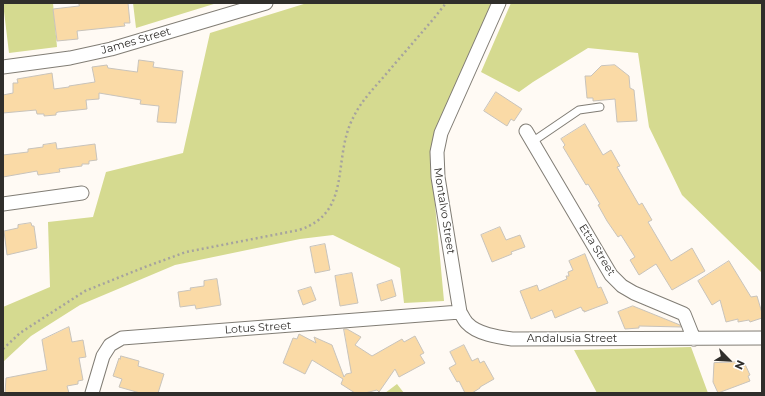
<!DOCTYPE html>
<style>
body{margin:0}
#map{position:relative;width:765px;height:396px;overflow:hidden;background:#fffaf4;font-family:Montserrat,sans-serif}
canvas{display:block}
.frame{position:absolute;inset:0;border:4px solid #302e2b;pointer-events:none}
.north{position:absolute;left:709px;top:340px;width:40px;height:40px;-webkit-text-stroke:3px #fff;paint-order:stroke;rotate:114deg;font-size:11px;font-weight:700;line-height:16px;text-align:center;color:#302e2b}
.north::after{content:'';display:block;margin:auto;width:14px;height:18px;background:#302e2b;clip-path:polygon(50% 0,100% 100%,50% 72%,0 100%)}
</style>
<div id="map">
<canvas width="765" height="396"></canvas>
<div class="frame"></div>
<div class="north">N</div>
</div>
<script>
const context = document.querySelector('canvas').getContext('2d');
context.lineJoin = 'round';
function fillPath(path, color) {
  context.fillStyle = color;
  context.fill(path, 'evenodd');
}
function trace(path, color, width, dash) {
  context.strokeStyle = color;
  context.lineWidth = width;
  context.lineCap = dash ? 'butt' : 'round';
  context.setLineDash(dash || []);
  context.stroke(path);
}
function drawText(font, color, halo, rows, align = 'center') {
  context.font = font + ' Montserrat,sans-serif';
  context.lineWidth = 3;
  context.setLineDash([]);
  context.textBaseline = 'middle';
  context.strokeStyle = halo;
  context.fillStyle = color;
  for (const [text, x, y, turn = 0] of rows) {
    context.save();
    context.translate(x, y);
    context.rotate((+turn || 0) * Math.PI / 180);
    context.textAlign = isNaN(turn) ? turn : align;
    if (halo) context.strokeText(text, 0, 0);
    context.fillText(text, 0, 0);
    context.restore();
  }
}
const green = new Path2D(`
 M3,3h50l4,44 -48,6z
 M133,3h84l-81,25z
 M307,3h187l-62,169 12,129 -40,2 -4,-35 -67,-33 -33,4 -125,26 -95,40 -49,31 -28,26v-55l47,-20 -2,-65 45,-5 13,-45 77,-19 27,-120z
 M511,3h251v270l-80,-78 -33,-68 -11,-74 -50,-5 -55,34 -14,10 -38,-20z
 M691,347l17,46h-111l-23,-43z
 M397,384l7,9h-19z`);
const building = new Path2D(`
 M79,3h49l2,20h-6l1,3 -48,5 1,8 -21,2 -4,-32 26,-3z
 M139,60l15,2 -1,5 30,4 -7,52 -19,-1 2,-16 -19,-2 1,-4 -42,-7v6l-13,1 1,9 -29,3 -2,1v2l-12,1v-2h-7l-1,-4 -33,3v-18l10,-2v-10h5l-1,-4 35,-6 2,16 15,-2v-1l26,-4 -3,-15 15,-2 1,3 29,4z
 M615,65l14,11 1,12 4,2 3,31 -20,1 -2,-23 -22,2v-3h-6l-2,-22h6l10,-10z
 M496,92l26,17 -8,12 -3,-2 -4,7 -23,-15z
 M585,124l18,31 8,-5 9,16 -3,1 22,38 3,-2 10,17 -4,2 23,39 21,-13 13,23 -33,19 -16,-26 -17,11 -9,-15 5,-3 -14,-22 -3,2 -11,-16 -9,-16 2,-1 -12,-20 -2,1 -23,-38 2,-2 -4,-6z
 M56,143l1,6 38,-5 2,16 -8,1v3h-7v2l-23,3 1,3 -22,3 -1,-4 -34,6v-22l25,-3v-3l15,-2v-2z
 M31,223l1,3h2l3,22 -30,7 -3,-24 14,-3v-3z
 M500,227l6,13 14,-5 5,12 -14,5 1,2 -20,8 -11,-27z
 M325,244l5,26 -15,3 -5,-26z
 M585,254l13,34 3,-1 7,16 -24,9v-2l-1,1 -2,-4 -26,11 -3,-8 -21,9 -11,-28 17,-6 2,6 28,-12 -1,-3h3l-1,-4 5,-2 -4,-9z
 M729,261l22,36 6,-1 5,17v5l-12,4 -1,-2 -11,2v-3l-12,3 -6,-22 -8,5 -14,-24z
 M352,273l6,30 -18,3 -5,-30z
 M217,279l4,26 -25,4 -1,-4 -15,2 -2,-15 13,-2 -1,-2 14,-2v-5z
 M392,280l4,16 -15,5 -4,-16z
 M311,287l5,13 -13,5 -5,-14z
 M633,306l47,19 1,2 -42,-1v2l-14,1 -7,-17z
 M69,327l3,15 11,-2 3,17 -7,1 4,22 -5,1v3l-11,2 2,7h-64l1,-15 41,-8 -5,-30z
 M344,329h3l14,8 -6,8 17,11 30,-17 2,3 11,-6 9,17 -4,2 5,8 -26,14 -4,-8 -16,23 -2,-2 -12,3h-10l-14,-9 2,-5 -31,-19 -7,14 -22,-11 10,-25 4,1 2,-5 17,9 -2,-6 18,8 12,32 2,-3 5,-1z
 M464,345l8,16 6,-3 2,5 4,-2 10,18 -14,8v1l-8,5h-7l-6,-12 -2,1 -8,-14 7,-4 -6,-12z
 M121,356l18,5 -1,5 26,8 -6,19h-18l-21,-6 3,-8 -9,-3 6,-18 1,1z
 M744,362l6,13 -2,1 2,5 -32,12 -5,-11 1,-19z`);
const path = new Path2D(`
 M3,349l17,-16 65,-42 60,-24 41,-15 113,-22c55,-18 32,-72 55,-114 8,-16 21,-29 33,-43 16,-19 32,-37 48,-56l11,-14`);
const service = new Path2D(`
 M532,142l47,-32 21,-3`);
const minor = new Path2D(`
 M499,3l-58,130 -4,19 1,25 22,135c2,3 4,8 7,11 10,11 31,14 45,16l250,-1
 M3,67l67,-9 41,-9 155,-46
 M526,131l85,144 11,11 12,7 50,21 10,25
 M3,204l79,-11
 M92,393l11,-37 7,-11 12,-7 338,-26`);
const streetNames = [
 ["James Street",136,41,-16],
 ["Montalvo Street",444,211,81],
 ["Etta Street",597,250,58],
 ["Lotus Street",258,328,-4],
 ["Andalusia Street",572,339]
];
fillPath(green, '#d5da90');
fillPath(building, '#fadaa6');
trace(building, '#c8c3bb', 1);
trace(service, '#817d75', 9);
trace(minor, '#817d75', 15);
trace(path, '#a6a39e', 2.5, [2, 3]);
trace(service, '#fff', 7);
trace(minor, '#fff', 13);
drawText('11px', '#302e2b', '#fff', streetNames);
</script>
